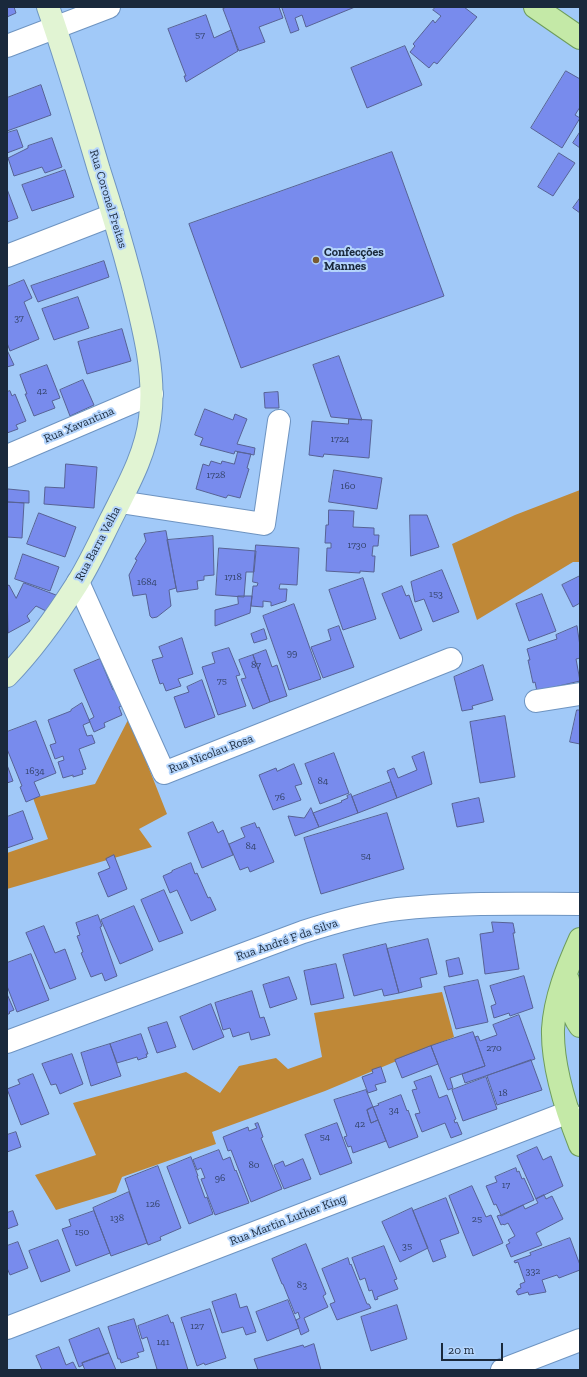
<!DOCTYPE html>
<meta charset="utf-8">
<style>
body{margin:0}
#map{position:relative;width:587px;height:1377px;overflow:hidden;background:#a1c9f8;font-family:"Zilla Slab",serif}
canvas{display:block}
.frame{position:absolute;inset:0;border:8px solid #1a293c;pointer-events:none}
.scale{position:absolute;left:441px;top:1343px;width:62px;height:18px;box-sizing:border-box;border:2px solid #1a293c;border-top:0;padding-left:5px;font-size:12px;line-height:14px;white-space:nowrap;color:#1a293c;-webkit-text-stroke:3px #b5d5fc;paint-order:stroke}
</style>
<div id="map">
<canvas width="587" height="1377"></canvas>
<div class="frame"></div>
<div class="scale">20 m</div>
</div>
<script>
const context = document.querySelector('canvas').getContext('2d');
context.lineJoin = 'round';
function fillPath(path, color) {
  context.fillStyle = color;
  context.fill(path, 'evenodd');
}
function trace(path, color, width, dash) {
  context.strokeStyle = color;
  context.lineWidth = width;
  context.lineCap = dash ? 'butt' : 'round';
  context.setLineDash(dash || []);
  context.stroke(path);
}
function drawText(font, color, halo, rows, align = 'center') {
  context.font = font + ' "Zilla Slab",serif';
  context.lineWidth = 4;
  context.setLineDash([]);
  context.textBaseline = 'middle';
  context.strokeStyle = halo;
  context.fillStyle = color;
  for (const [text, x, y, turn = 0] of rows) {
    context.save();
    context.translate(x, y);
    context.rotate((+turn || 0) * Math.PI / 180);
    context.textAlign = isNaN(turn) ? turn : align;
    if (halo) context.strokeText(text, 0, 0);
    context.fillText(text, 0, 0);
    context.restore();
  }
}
const forest = new Path2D(`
 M580,490v72h-7l-96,58 -25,-76 63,-29z
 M129,718l38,96 -28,15 13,18 -145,42v-36l41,-14 -15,-41 62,-14z
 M442,992l12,45 -129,54 -113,41 4,12 -94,33 -6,15 -60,18 -21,-35 61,-20 -23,-52 113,-31 34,21 19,-27 37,-8 12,11 34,-12 -8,-44z`);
const building = new Path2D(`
 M7,7h7l2,6 -9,4z
 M227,7h52l4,11 -24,9 6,15 -26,9 -16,-42z
 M282,7h73l-49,20 -4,-12 -7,3 4,12 -8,3z
 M436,7h28l13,10 -40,47 -3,-2 -5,6 -19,-16 5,-6 -2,-2 20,-24 2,3 6,-7 -8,-6z
 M206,15l8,23 17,-8 7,21 -52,31 -2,-6h2l-18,-47z
 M405,46l17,39 -55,23 -16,-40z
 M566,71l14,8v28l-5,8 5,3 -18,30 -31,-20z
 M41,85l10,30 -44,16v-33z
 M17,130l6,17 -16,6v-20z
 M580,132v16l-7,-5z
 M52,138l10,29 -17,6 -3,-6 -28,9 -6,-18 20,-10v-2z
 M392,152l52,144 -203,72 -52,-144z
 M559,153l16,10 -22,33 -15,-9z
 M65,170l9,27 -42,14 -10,-26z
 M7,189l11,29 -11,4z
 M580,198v15l-7,-5z
 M104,261l5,16 -71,25 -7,-16z
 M24,280l8,18 -8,4 15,37 -29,12 -3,-8v-56z
 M78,297l11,31 -35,12 -12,-31z
 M122,329l9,32 -44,13 -9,-32z
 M7,350l7,15 -7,2z
 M339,356l23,64 -31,-3 -18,-52z
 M47,365l13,33 -8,3 3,7 -21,8 -9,-22h2l-7,-19z
 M83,380l11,25 -24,11 -10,-26z
 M10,391l2,5 3,-2 11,27 -10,4 2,4 -11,4v-41z
 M278,392l1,16h-14l-1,-15z
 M205,409l28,11 2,-6 12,5 -10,25 18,4 -1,7 -19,-4 -1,3 -34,-9 3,-7 -8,-3z
 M349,419l23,1 -3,38 -45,-4 -1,3 -14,-2 3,-34 36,3z
 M238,452l13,2 -4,14 2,1 -9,29 -12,-3 -2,3 -30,-9 7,-25 6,2 2,-5 10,3 1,-3 12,3z
 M66,464l31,3 -3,41 -50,-4 1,-17 19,1z
 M334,470l48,8 -5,31 -48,-7z
 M8,489l21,2v12l-21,-1z
 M7,502l17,1 -2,35 -15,-1z
 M329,510l25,1 -1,16 21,1v7h5l-1,11h-5l-1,10h3l-1,16 -14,-1v2l-34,-2 1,-23h4v-5h-6l1,-18h2z
 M39,513l37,14 -11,30 -38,-13z
 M410,515h17l12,32 -28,9z
 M166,531l10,57 -7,2 2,16 -14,11 -5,1 -2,-2 -4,-22 -13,2 -4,-21 8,-15 -2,-1 11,-18 -2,-7z
 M213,536l1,39 -10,1v4l-7,1 1,8 -21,3 -10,-52z
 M256,545l43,3 -2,37 -17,-1 -1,5h8l-1,12 -15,5v-4l-8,-1v6l-12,-1 2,-20h4l1,-3 -5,-1z
 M219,548l37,3 -2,21h-8l-2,25 -28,-2z
 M23,554l36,13 -9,24 -35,-12z
 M442,570l17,42 -26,10 -9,-23 -9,3 -4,-20z
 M580,576v27l-7,4 -11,-22z
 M363,578l13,41 -33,11 -14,-40z
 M24,583l32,12 -8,17 -12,-6 -9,10 3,5 -22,12 -1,-47 2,-1 7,13z
 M402,586l4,10 3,-1 13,35 -22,9 -18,-45z
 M542,594l14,37 -27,10 -13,-37z
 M238,596h14l-2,17 -35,13v-16l23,-6z
 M294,604l27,75 -32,11 -26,-74z
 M339,626l15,41 -31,11 -12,-31 20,-7 -3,-10z
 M577,626l3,20v12l-4,1 4,22 -30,7 -12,8 -3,-14 -2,1 -5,-23h2l-3,-11 30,-10 -1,-4z
 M264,629l3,10 -13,4 -3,-9z
 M182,638l11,36 -15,5 3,7 -15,5 -3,-8 -3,1 -8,-24 11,-3 -4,-10z
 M229,648l11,27 -4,1 10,30 -28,9 -16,-48 13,-4 -3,-10z
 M266,650l6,17 5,-2 10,31 -17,6 -17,-47z
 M253,655l17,47 -17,7 -12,-30 5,-1 -7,-18z
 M100,659l13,31 6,-3 6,17 -6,3 3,8 -18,8 1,4 -11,5 -5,-12 5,-3 -20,-47z
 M483,665l10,35 -21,6 1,3 -11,2 -8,-34z
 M202,680l13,37 -30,11 -11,-31 15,-5 -2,-5z
 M82,703l8,19 -7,3 4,11 5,-1 3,8 -16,6 7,20 -4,1 1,4 -10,3v-2l-10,3 -5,-16 6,-2 -1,-4 -8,3 -5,-14 6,-2 -8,-23 23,-9v-1z
 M577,710h3v34l-10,-2z
 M505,716l10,61 -35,6 -10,-61z
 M36,721l20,52 -22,9 6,14 -14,6 -6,-15 2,-1 -15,-37v-17z
 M424,752l8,32 -35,14 -10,-27 7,-3 4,10 19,-8 -5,-13z
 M334,753l15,40 -29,11 -15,-40z
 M294,764l8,20 -7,2 6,14 -28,10 -14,-35 17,-7 1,3z
 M7,765l6,16 -6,2z
 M391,782l6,16 -39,15 -6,-16z
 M351,794l7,19 -39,14 -6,-14 29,-11 -1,-1 7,-3 -1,-2z
 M479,798l5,24 -27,5 -5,-23z
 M311,808l8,19 -24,9 -7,-20 16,2z
 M23,811l10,28 -26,9v-31z
 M387,813l17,56 -83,25 -17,-56z
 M213,822l5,11 5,-3 10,25 -31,13 -14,-35z
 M255,823l2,5 2,-1 15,35 -24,10 -2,-5 -8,3 -11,-26 16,-7 -4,-9z
 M114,855l13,34 -19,8 -10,-24 12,-5 -4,-9z
 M191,863l4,11 2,-1 11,25 2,-1 6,13 -25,11 -14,-31 -7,3 -7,-17 9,-4v-1z
 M164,890l19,43 -24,9 -18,-42z
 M134,906l19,44 -33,14 -19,-44z
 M98,915l4,11 -2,1 17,49 -12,5 -3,-8 -11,4 -10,-24 2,-1 -6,-16 3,-1 -4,-12z
 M492,922l21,1 2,10h-2l6,36 -34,5 -5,-40 13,-2z
 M44,926l11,27 10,-4 11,30 -26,10 -24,-56z
 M428,939l9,35 -17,4 2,9 -23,6 -12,-44z
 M386,944l13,49 -15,3 -2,-7 -28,7 -11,-41z
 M31,954l18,46 -32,12 -10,-26v-23z
 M459,958l4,16 -14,3 -3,-16z
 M336,964l8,34 -33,7 -7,-34z
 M524,976l9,32 -23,8 -1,-3 -15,5 -3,-12 5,-2 -6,-18z
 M289,977l8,22 -27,9 -7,-23z
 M478,980l10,42 -32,7 -12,-42z
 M252,991l8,27 4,-1 6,18 -19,5 -2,-8 -16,5 -3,-9 -7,2 -8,-27z
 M7,994l7,16 -5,2 1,1 -3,2z
 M211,1004l13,33 -31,13 -13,-33z
 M519,1015l16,44 -70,24 -3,-9 23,-8 -10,-29 3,-1 2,5 17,-6 -4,-10z
 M167,1022l9,25 -19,6 -9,-25z
 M473,1032l12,34 -35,12 3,10 -5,2 -17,-44z
 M141,1034l7,20h-2l1,3 -9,3 -1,-3 -20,6 -7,-19z
 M110,1044l11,32 -30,10 -10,-33z
 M431,1046l7,18 -36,14 -7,-18z
 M72,1054l11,30 -23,10 -4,-10 -5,1 -9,-21z
 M531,1060l11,30 -45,15 -10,-29z
 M381,1067l5,15 -11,3 2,5 -9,3 -6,-16 11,-4 -1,-3z
 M33,1074l16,40 -28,11 -14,-36 13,-5 -2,-4z
 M431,1076l8,22 8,-3 9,24 -2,1 1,3 2,-1 5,12 -11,4 -6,-15 -23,9 -7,-18 5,-1 -8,-23 5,-1 -3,-7z
 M486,1077l11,32 -34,12 -11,-31z
 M366,1090l7,17 -6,3 4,13 7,-3 8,21 -33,12 -2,-7 -3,1 -4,-10 3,-1 -13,-36z
 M401,1095l6,16 1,-1 10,27 -29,11 -16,-41 6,-2 -1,-1z
 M373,1107l5,13 -7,3 -4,-13z
 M258,1123l5,14 -2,1 21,51 -31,13 -20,-52 -3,1 -5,-14 25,-10 1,4 8,-3 -2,-4z
 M337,1123l15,40 -32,12 -15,-40z
 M16,1132l5,15 -14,5v-17z
 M537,1147l6,13 8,-4 12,30 -27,13 -19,-43z
 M219,1150l4,10 7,-3 5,14 1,-1 13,33 -34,12 -14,-36 4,-1 -4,-10 -4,2 -4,-10z
 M191,1157l7,19h-1l8,22 2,-1 6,17 -24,10 -22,-57z
 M303,1159l8,20 -27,10 -10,-24 9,-4 2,5z
 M158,1166l23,62 -21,9 1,3 -13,5 -23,-66z
 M516,1168l1,4 2,-1 3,8 2,-1 10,22 -33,15 -5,-11 -2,1 -8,-19 11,-4 -2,-5z
 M472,1186l14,31 5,-2 12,28 -30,13 -24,-60z
 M129,1192l18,51 -36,13 -18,-48z
 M544,1195l2,4 6,-3 11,23 -27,14 6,12 -31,12 -5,-12 4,-2 -2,-3 7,-4 -7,-13 -4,2 -1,-1 -2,1 -4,-9 3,-1 1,1 22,-11 2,4 13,-6 -2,-4z
 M446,1198l13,35 -19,7 6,17 -13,5 -20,-51z
 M412,1208l16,40 -28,14 -18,-40z
 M13,1211l5,14 -11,4v-16z
 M94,1211l16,42 -34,13 -14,-37 9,-3 -2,-6z
 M570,1238l10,27v5l-21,8 -2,-3 -15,5 4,12 -17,3 -1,-3 -10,3 -2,-4 2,-1v-1l3,-1 -1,-4 5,-2 -7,-20 -3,1 -1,-2 17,-6 -1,-2z
 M58,1240l12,31 -29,11 -12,-31z
 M18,1242l10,26 -18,7 -3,-7v-22z
 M306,1244l20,50 -3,2 5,11 -24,11 5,13 -8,4 -5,-15 4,-2 -2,-6 -3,2 -12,-30h-1l-10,-25z
 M384,1246l13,33 -3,1 4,9 -21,8 1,2 -3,1 -3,-10 -3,1 -4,-13 -5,2 -8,-22z
 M348,1258l2,7 1,-1 16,40h2l2,4 -34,12 -7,-16 5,-2 -13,-33z
 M236,1294l4,14 7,-2 9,26 -10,3 -3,-8 -21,6 -10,-31z
 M288,1300l11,28 -32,13 -11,-29z
 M397,1305l10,34 -36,12 -10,-34z
 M210,1309l16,49 -21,7 -1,-2 -7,3 -16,-48z
 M168,1315l3,8 2,-1 15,48h-34l3,-1 -10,-32 -5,2 -4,-13z
 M134,1319l10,32 -7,2 2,4 -18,6 -1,-4h-2l-10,-32z
 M99,1328l10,25 -27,10 1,2 -4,2 -10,-27z
 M314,1344l7,26h-63l-4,-11 49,-14 1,2z
 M59,1347l7,18 7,-3 4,8h-35l-6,-14z
 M109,1353l7,17h-31l-3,-7z`);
const street = new Path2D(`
 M7,46l102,-39
 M7,256l106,-41
 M7,456l145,-62
 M120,502l144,22 15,-103
 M78,582l86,191 287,-114
 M536,701l44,-7
 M7,1042l296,-110c31,-10 62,-19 95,-23 60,-7 121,-5 182,-5
 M7,1328l562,-216
 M502,1370l78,-30`);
const secondary = new Path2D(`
 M7,676c27,-28 49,-59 70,-92 13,-21 23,-43 34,-65 16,-32 35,-65 39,-101 6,-45 -7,-92 -18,-136 -10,-38 -21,-75 -33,-112 -16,-54 -32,-109 -51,-163`);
const primary = new Path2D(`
 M535,7l45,31
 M580,939c-13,29 -25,59 -27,90 -1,36 14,83 27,116
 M568,980c1,17 2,32 12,46`);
const markers = [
 [316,260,4,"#7a5b30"]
];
const numberNames = [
 ["57",200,35],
 ["37",19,318],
 ["42",42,391],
 ["1724",340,439],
 ["1728",216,475],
 ["160",348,486],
 ["1730",357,545],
 ["1718",233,577],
 ["1684",147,582],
 ["153",436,594],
 ["99",292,653],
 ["87",256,665],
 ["75",222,681],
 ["1634",35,771],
 ["84",323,781],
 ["76",280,797],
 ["84",251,846],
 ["54",366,856],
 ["270",494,1048],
 ["18",503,1093],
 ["34",394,1110],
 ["42",360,1124],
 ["54",325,1137],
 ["80",254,1165],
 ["96",220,1178],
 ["17",506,1185],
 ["126",153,1204],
 ["138",117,1218],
 ["25",477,1219],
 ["150",82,1232],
 ["35",407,1246],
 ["332",533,1271],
 ["83",302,1285],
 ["127",197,1326],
 ["141",163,1342]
];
const streetNames = [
 ["Rua Coronel Freitas",108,199,73],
 ["Rua Xavantina",79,425,-23],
 ["Rua Barra Velha",98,544,-62],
 ["Rua Nicolau Rosa",211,754,-21],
 ["Rua André F da Silva",287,940,-19],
 ["Rua Martin Luther King",288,1220,-21]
];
const poiNames = [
 ["Confecções",324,253],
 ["Mannes",324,267]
];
fillPath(forest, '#bf8837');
fillPath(building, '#788bed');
trace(building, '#576294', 1);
trace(street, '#6e94c1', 24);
trace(secondary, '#6e94c1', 24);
trace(primary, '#6e9c5b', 24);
trace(street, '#fff', 22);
trace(secondary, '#e1f4d3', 22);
trace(primary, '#c4e9a7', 22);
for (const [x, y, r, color] of markers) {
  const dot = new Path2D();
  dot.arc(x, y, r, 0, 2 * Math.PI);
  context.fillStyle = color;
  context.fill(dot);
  trace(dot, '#b5d5fc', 1.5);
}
drawText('10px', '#324268', null, numberNames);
drawText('12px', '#1a293c', '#b5d5fc', streetNames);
drawText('bold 12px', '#1a293c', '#b5d5fc', poiNames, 'left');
</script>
